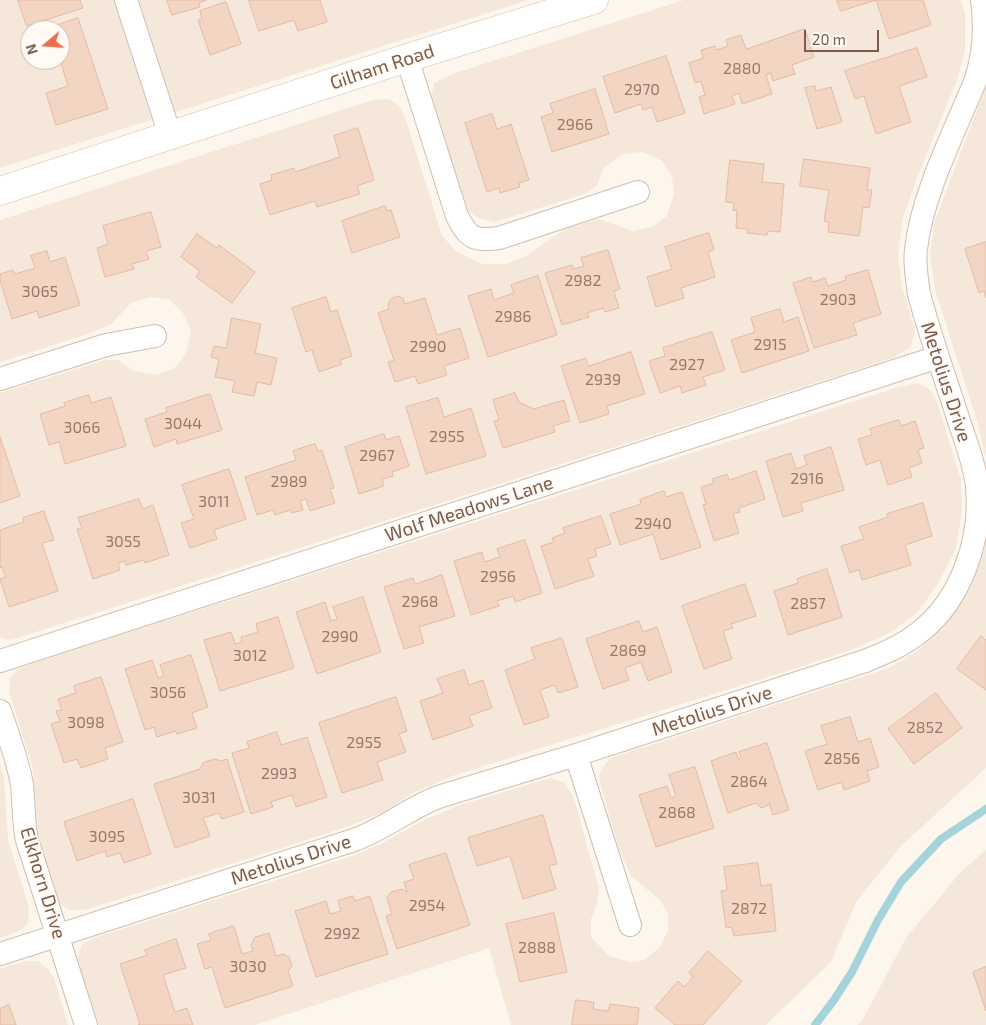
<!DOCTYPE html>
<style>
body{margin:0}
#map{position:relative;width:986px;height:1025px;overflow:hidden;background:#fdf6ec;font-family:"Exo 2",sans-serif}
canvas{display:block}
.north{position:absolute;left:20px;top:20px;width:50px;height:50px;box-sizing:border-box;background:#fffaf3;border:1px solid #cabbb1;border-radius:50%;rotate:252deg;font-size:14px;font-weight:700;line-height:20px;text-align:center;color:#7a5c4d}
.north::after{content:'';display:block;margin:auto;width:18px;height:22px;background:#e76f51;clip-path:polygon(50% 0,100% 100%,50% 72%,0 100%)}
.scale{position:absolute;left:804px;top:30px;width:75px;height:22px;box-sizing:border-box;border:2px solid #7a5c4d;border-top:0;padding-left:6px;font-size:15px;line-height:18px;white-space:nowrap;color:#7a5c4d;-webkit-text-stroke:4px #fffaf3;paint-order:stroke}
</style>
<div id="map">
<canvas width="986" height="1025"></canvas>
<div class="north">N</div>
<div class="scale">20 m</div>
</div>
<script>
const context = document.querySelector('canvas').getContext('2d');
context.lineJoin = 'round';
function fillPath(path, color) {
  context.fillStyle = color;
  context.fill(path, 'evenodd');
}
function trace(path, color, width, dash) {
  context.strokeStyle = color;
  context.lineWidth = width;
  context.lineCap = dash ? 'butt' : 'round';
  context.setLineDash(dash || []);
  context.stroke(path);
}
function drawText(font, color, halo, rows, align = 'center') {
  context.font = font + ' "Exo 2",sans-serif';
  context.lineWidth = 4;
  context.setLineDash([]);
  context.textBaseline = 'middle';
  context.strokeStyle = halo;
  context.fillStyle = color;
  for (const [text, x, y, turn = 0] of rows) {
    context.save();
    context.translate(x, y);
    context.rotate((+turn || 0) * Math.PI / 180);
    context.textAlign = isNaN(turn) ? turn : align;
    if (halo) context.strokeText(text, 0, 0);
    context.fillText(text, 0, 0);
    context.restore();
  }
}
const residential = new Path2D(`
 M0,0h528l-528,168zM30,30h30v30h-30z
 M684,0h277l4,13v38l-8,29 -40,98 -14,40 -5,34 4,34 13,46 -4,15 -18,11 -543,174 -339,108 -11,-2v-245l104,-33h14l15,11 23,4 19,-7 11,-15 5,-22 -8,-18 -13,-13 -19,-3 -20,6 -21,22 -22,9 -88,28v-142l373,-120 16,-1 10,7 7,14 36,116 15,16 25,12h24l20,-8 39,-27 33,-10 35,12 19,-4 15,-11 7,-22 -2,-17 -10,-16 -20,-9 -20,2 -19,15 -6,16 -12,9 -90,28 -17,-4 -11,-8 -36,-111 3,-16 18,-9z
 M986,86v372l-9,-37 -42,-131 -5,-34 4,-33z
 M918,383l13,7 7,14 23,77 1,30 -6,38 -19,36 -20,28 -26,19 -32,15 -59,20 -345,108 -42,18 -30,19 -29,12 -47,16 -223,70h-14l-11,-6 -21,-64 -5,-71 -24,-77 1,-13 7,-10 56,-19 826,-263z
 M986,540v228l-85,78 -45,56 -25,60 -65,63h-255l-22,-77 -234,77h-156l-22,-64 5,-17 12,-6 261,-83 29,-13 42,-23 34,-14 91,-27 13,4 9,13 26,94 -3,17 -5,13v18l18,19 21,6 14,-2 15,-12 9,-17v-16l-7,-14 -30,-25 -13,-29 -19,-68 2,-9 9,-12 279,-90 31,-19 25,-24 23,-32 14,-35z
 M0,765l4,12 4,63 21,68 -1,15 -8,8 -20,7z
 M986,850v175h-129l5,-4 44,-83 53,-64z
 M25,961h13l9,7 7,10 14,47h-68v-56z`);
const stream = new Path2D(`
 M815,1025l19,-25 18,-28 26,-52 23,-38 40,-43 45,-30`);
const building = new Path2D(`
 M18,0h62l3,8 -56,18z
 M167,0h40l-8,3 1,4 -28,8z
 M249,0h71l7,22 -29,9 -4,-11 -35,11z
 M837,0h86l8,25 -42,14 -13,-39 -35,11z
 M226,2l15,42 -31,11 -12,-35 4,-1 -2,-8z
 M78,18l30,91 -52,16 -10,-32 22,-7 -8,-26 -22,7 -3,-7h25v-30h-17z
 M805,29l9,28 -22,8 3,9 -22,7 -2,-8 -5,2 6,19 -30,10 -3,-11 -7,3 3,8 -31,10 -5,-17 6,-2 -4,-14 -6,2 -6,-20 14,-5 -2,-8 14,-4 1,4 12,-4 -2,-6 15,-5 5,14z
 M917,48l10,29 -28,9 12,36 -35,12 -12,-38 -9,3 -10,-28z
 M666,56l19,57 -28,9 -5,-15 -9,3 -2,-6 -26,9 -12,-36z
 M815,86l1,5 15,-4 11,35 -25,7 -12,-41z
 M595,89l14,45 -57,18 -11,-35 12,-4 -3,-9z
 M492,114l5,15 14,-5 18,56 -10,3 1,4 -20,6 -1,-5 -12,4 -22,-69z
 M358,128l16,52 -17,6 3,8 -43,13 -2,-6 -45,14 -10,-31 12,-4 -1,-5 23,-7 1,4 45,-15 -6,-21z
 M804,159l66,9 -3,22h5l-3,18 -6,-1 -4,29 -31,-4 1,-10 -5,-1 5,-31 -29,-4z
 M730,160l34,4 -2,18 22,2 -4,48 -12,-1 -1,4 -20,-2 1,-4 -12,-1 1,-17 -4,-1 1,-7 -8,-1z
 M385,206l2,5 4,-1 9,27 -48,16 -10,-32z
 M151,212l10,35 -15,4 3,8 -17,5 2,5 -29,8 -8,-29 11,-4 -5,-18z
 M709,233l5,17 -6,2 7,25 -34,11 3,10 -28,9 -9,-30 25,-8 -7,-22z
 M197,234l20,14 2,-3 36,27 -23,31 -36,-26 4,-6 -19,-14z
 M986,242v56l-2,-7 -5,2 -14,-44z
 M608,250l12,39 -6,2 5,17 -14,4 -2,-4 -16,5 2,4 -27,8 -17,-52 27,-8 1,4 11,-3 -3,-8z
 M47,251l3,11 15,-5 15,48 -41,13 -2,-7 -25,8 -12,-39v-6l13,-4 2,4 20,-6 -4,-12z
 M868,270l13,44 -28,9 4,12 -43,13 -21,-65 18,-6 2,5 12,-4 3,8 18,-6 -1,-3z
 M538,276l19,59 -69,22 -20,-61 23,-7 3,11 20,-7 -3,-8z
 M398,296l5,2 2,6 20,-6 12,37 23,-7 9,30 -25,8 3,9 -29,9 -3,-8 -20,6 -7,-20 6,-2 -16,-47 11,-4 -1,-5 3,-5z
 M326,297l5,15 6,-2 15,46 -12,4 2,4 -23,8 -7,-22 -6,2 -14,-44z
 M780,309l4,13 14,-5 11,34 -67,22 -11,-33 24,-8 -4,-14z
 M232,318l29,6 -6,29 22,5 -6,27 -14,-3 -3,14 -22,-4 3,-11 -20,-4 4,-18 -8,-2 3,-11 12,2z
 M712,332l13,38 -22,7 3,8 -24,8 -2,-7 -20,7 -11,-32 16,-5 -2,-8z
 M631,352l14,42 -38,12 2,8 -29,9 -19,-57 25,-8 2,8z
 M515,393l4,9 15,7 30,-9 6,21 -17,5 2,6 -52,16 -9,-27 5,-1 -6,-20z
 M210,394l12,36 -45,14 -1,-5 -22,8 -9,-28 22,-7 -1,-4z
 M89,395l2,8 20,-6 15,49 -61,18 -6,-22 -10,3 -9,-31 25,-8 -1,-3z
 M438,398l6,19 27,-9 15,48 -60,18 -20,-67z
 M899,420l2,6 14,-5 9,27 -6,2 4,13 -13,5 3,9 -24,8 -8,-25 -14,5 -8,-26 14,-4 -2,-6z
 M384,434l2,6 13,-4 10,30 -17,6 1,4 -11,3 2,7 -25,8 -14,-47z
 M0,437l20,59 -20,7z
 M315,444l3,7 4,-1 12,38 -4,1 5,14 -25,8 -4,-12 -6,2 3,9 -11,3 -2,-3 -15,5 -2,-5 -16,5 -12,-38 51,-17 -3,-9z
 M831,447l13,43 -43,13 2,8 -20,6 -17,-56 25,-8 5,16 11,-4 -3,-9z
 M229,469l17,50 -32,11 3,9 -27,9 -9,-25 13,-4 -12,-34z
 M756,471l9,28 -26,9 1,4 -7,2 6,19 -25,8 -11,-36 3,-1 -5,-17 13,-4 -2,-4 15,-5 2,6z
 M664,491l2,6 16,-5 19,55 -40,13 -8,-26 -33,11 -10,-31 31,-10 -1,-4z
 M139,499l4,10 10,-4 16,50 -24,8 -1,-3 -18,5 -1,-4 -7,2 2,7 -27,9 -16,-50 5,-1 -4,-10z
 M923,503l9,33 -27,9 6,20 -49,15 -3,-10 -9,3 -9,-27 23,-7 -5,-12 29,-10 -1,-3z
 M44,511l10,29 -12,3 16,48 -49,16 -9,-28 6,-2 -4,-10 -2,1v-38l24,-8 -1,-4z
 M601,516l10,28 -16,5 2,7 -9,3 6,17 -39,13 -14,-43 13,-4 -2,-4 13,-5 -2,-5z
 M525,540l17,53 -27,9 -2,-6 -16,5 2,5 -28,9 -17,-54 28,-9 2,10 16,-5 -3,-8z
 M827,569l15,48 -54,18 -14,-44 24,-8 -1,-4z
 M442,575l13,41 -36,11 5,16 -20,6 -20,-62 29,-9 2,6z
 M745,584l11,32 -25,8 2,4 -10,3 9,28 -28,10 -22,-63z
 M363,597l18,55 -64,22 -21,-62 29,-10 6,19 6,-2 -4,-12z
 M278,617l16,51 -74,23 -16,-51 27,-8 4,12 7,-2 -1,-5 17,-5 -2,-8z
 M639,621l4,11 14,-5 15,45 -24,9 -7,-19 -16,6 4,12 -26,9 -17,-50z
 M981,636l5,4v50l-29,-21z
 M562,638l16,49 -20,6 -3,-8 -15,5 9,27 -25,8 -19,-55 30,-11 -4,-11z
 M191,655l17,52 -16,6 5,15 -20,6 -1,-3 -19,6 -3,-10 -9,3 -20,-61 27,-9 6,18 6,-2 -4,-11z
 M464,670l5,15 14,-5 9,28 -23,8 4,10 -40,14 -13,-39 23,-8 -6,-14z
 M101,677l22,65 -18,6 3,11 -27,9 -4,-9 -13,4 -13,-39 9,-3 -4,-10 6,-1 -4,-11 18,-6 -2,-7z
 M936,693l26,35 -48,36 -26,-35z
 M396,697l11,34 -8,3 7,18 -29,10 6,18 -41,13 -23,-70z
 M850,717l8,25 12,-4 9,29 -12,4 3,10 -26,9 -2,-8 -24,8 -13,-39 22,-7 -6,-18z
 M277,732l4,13 26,-8 20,60 -31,10 -4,-12 -21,7 2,5 -22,7 -19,-61 17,-5 -2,-6z
 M767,743l22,67 -16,5 -4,-12 -2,3 -6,2 -5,-5 -28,10 -17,-52 25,-9 2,7 3,-1 -2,-6z
 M215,759l6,2 6,-2 17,53 -22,7 -3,-6 -16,5 7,18 -35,12 -21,-64 46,-15 3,-6z
 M695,767l19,61 -58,19 -17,-52 28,-9 4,12 5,-2 -7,-21z
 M133,799l18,55 -27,9 -4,-10 -13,4 -2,-6 -28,10 -13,-39z
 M543,815l14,49 -8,2 7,23 -33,10 -13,-43 -33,10 -9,-28z
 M446,853l24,72 -73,24 -11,-33 6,-2 -5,-16 4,-6 11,-3 5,3 -3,-10 10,-3 -5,-14z
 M758,863l3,23 10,-2 5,47 -42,5 -2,-9 -6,1 -5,-37 6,-1 -3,-23z
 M353,896l2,5 15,-5 18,58 -72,23 -21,-66 31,-10 4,13 11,-3 -3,-10z
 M554,913l13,59 -47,10 -14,-58z
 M234,926l8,28 11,-3 -2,-6 4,-8 14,-4 7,23 7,-2 6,3 3,9 -4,5 5,15 -68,22 -13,-41 -7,2 -8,-25 14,-4 -2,-6z
 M176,939l10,29 -23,7 12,37 12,-4 6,17h-55l2,-1 -20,-60 27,-9 -2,-5z
 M708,951l34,30 -39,44h-28l-20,-17 23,-27 6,6 9,-10 -4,-4z
 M986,967v44l-13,-39z
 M576,1000l18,2 -1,7 15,2 2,-7 29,4 -2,17h-65z
 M9,1005l7,20h-16v-16z`);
const minor = new Path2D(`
 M126,0l44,135
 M407,58l50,158c12,23 17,25 42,22l139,-46
 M0,379l106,-34 49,-9
 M0,661l938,-304
 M0,711c8,24 18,49 22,74 2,18 1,37 5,55l59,185
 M576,755l54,170
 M0,954l354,-114c30,-11 54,-31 84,-43l138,-42 289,-94c20,-8 39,-16 56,-30 41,-33 61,-93 56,-144 -2,-23 -12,-47 -19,-69 -13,-41 -28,-82 -39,-124 -2,-15 -5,-30 -3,-45 6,-55 39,-118 60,-170 8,-26 10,-51 6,-79`);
const tertiary = new Path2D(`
 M0,191l407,-133 187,-58`);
const numberNames = [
 ["2880",742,69],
 ["2970",642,90],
 ["2966",575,125],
 ["2982",583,281],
 ["3065",40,292],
 ["2903",838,300],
 ["2986",513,317],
 ["2915",770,345],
 ["2990",428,347],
 ["2927",687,365],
 ["2939",603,380],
 ["3044",183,424],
 ["3066",82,428],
 ["2955",447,437],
 ["2967",377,456],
 ["2916",807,479],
 ["2989",289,482],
 ["3011",214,502],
 ["2940",653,524],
 ["3055",123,542],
 ["2956",498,577],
 ["2968",420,602],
 ["2857",808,604],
 ["2990",340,637],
 ["2869",628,651],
 ["3012",250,656],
 ["3056",168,693],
 ["3098",86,723],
 ["2852",925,728],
 ["2955",364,743],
 ["2856",842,759],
 ["2993",279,774],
 ["2864",749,782],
 ["3031",199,798],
 ["2868",677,813],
 ["3095",107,837],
 ["2954",427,906],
 ["2872",749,909],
 ["2992",342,934],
 ["2888",537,948],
 ["3030",248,967]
];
const streetNames = [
 ["Gilham Road",382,67,-18],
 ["Metolius Drive",946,382,72],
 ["Wolf Meadows Lane",469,509,-18],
 ["Metolius Drive",712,711,-18],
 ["Metolius Drive",291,860,-18],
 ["Elkhorn Drive",43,883,73]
];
fillPath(residential, '#f5e8da');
trace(stream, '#a5d3da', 8);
fillPath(building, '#f3d5c3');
trace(building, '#e6bba3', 1);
trace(minor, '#d1beb0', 24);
trace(tertiary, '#d1beb0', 29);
trace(minor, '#fff', 22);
trace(tertiary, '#fff', 28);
drawText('16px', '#987a6a', null, numberNames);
drawText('19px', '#7a5c4d', '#fffaf3', streetNames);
</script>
